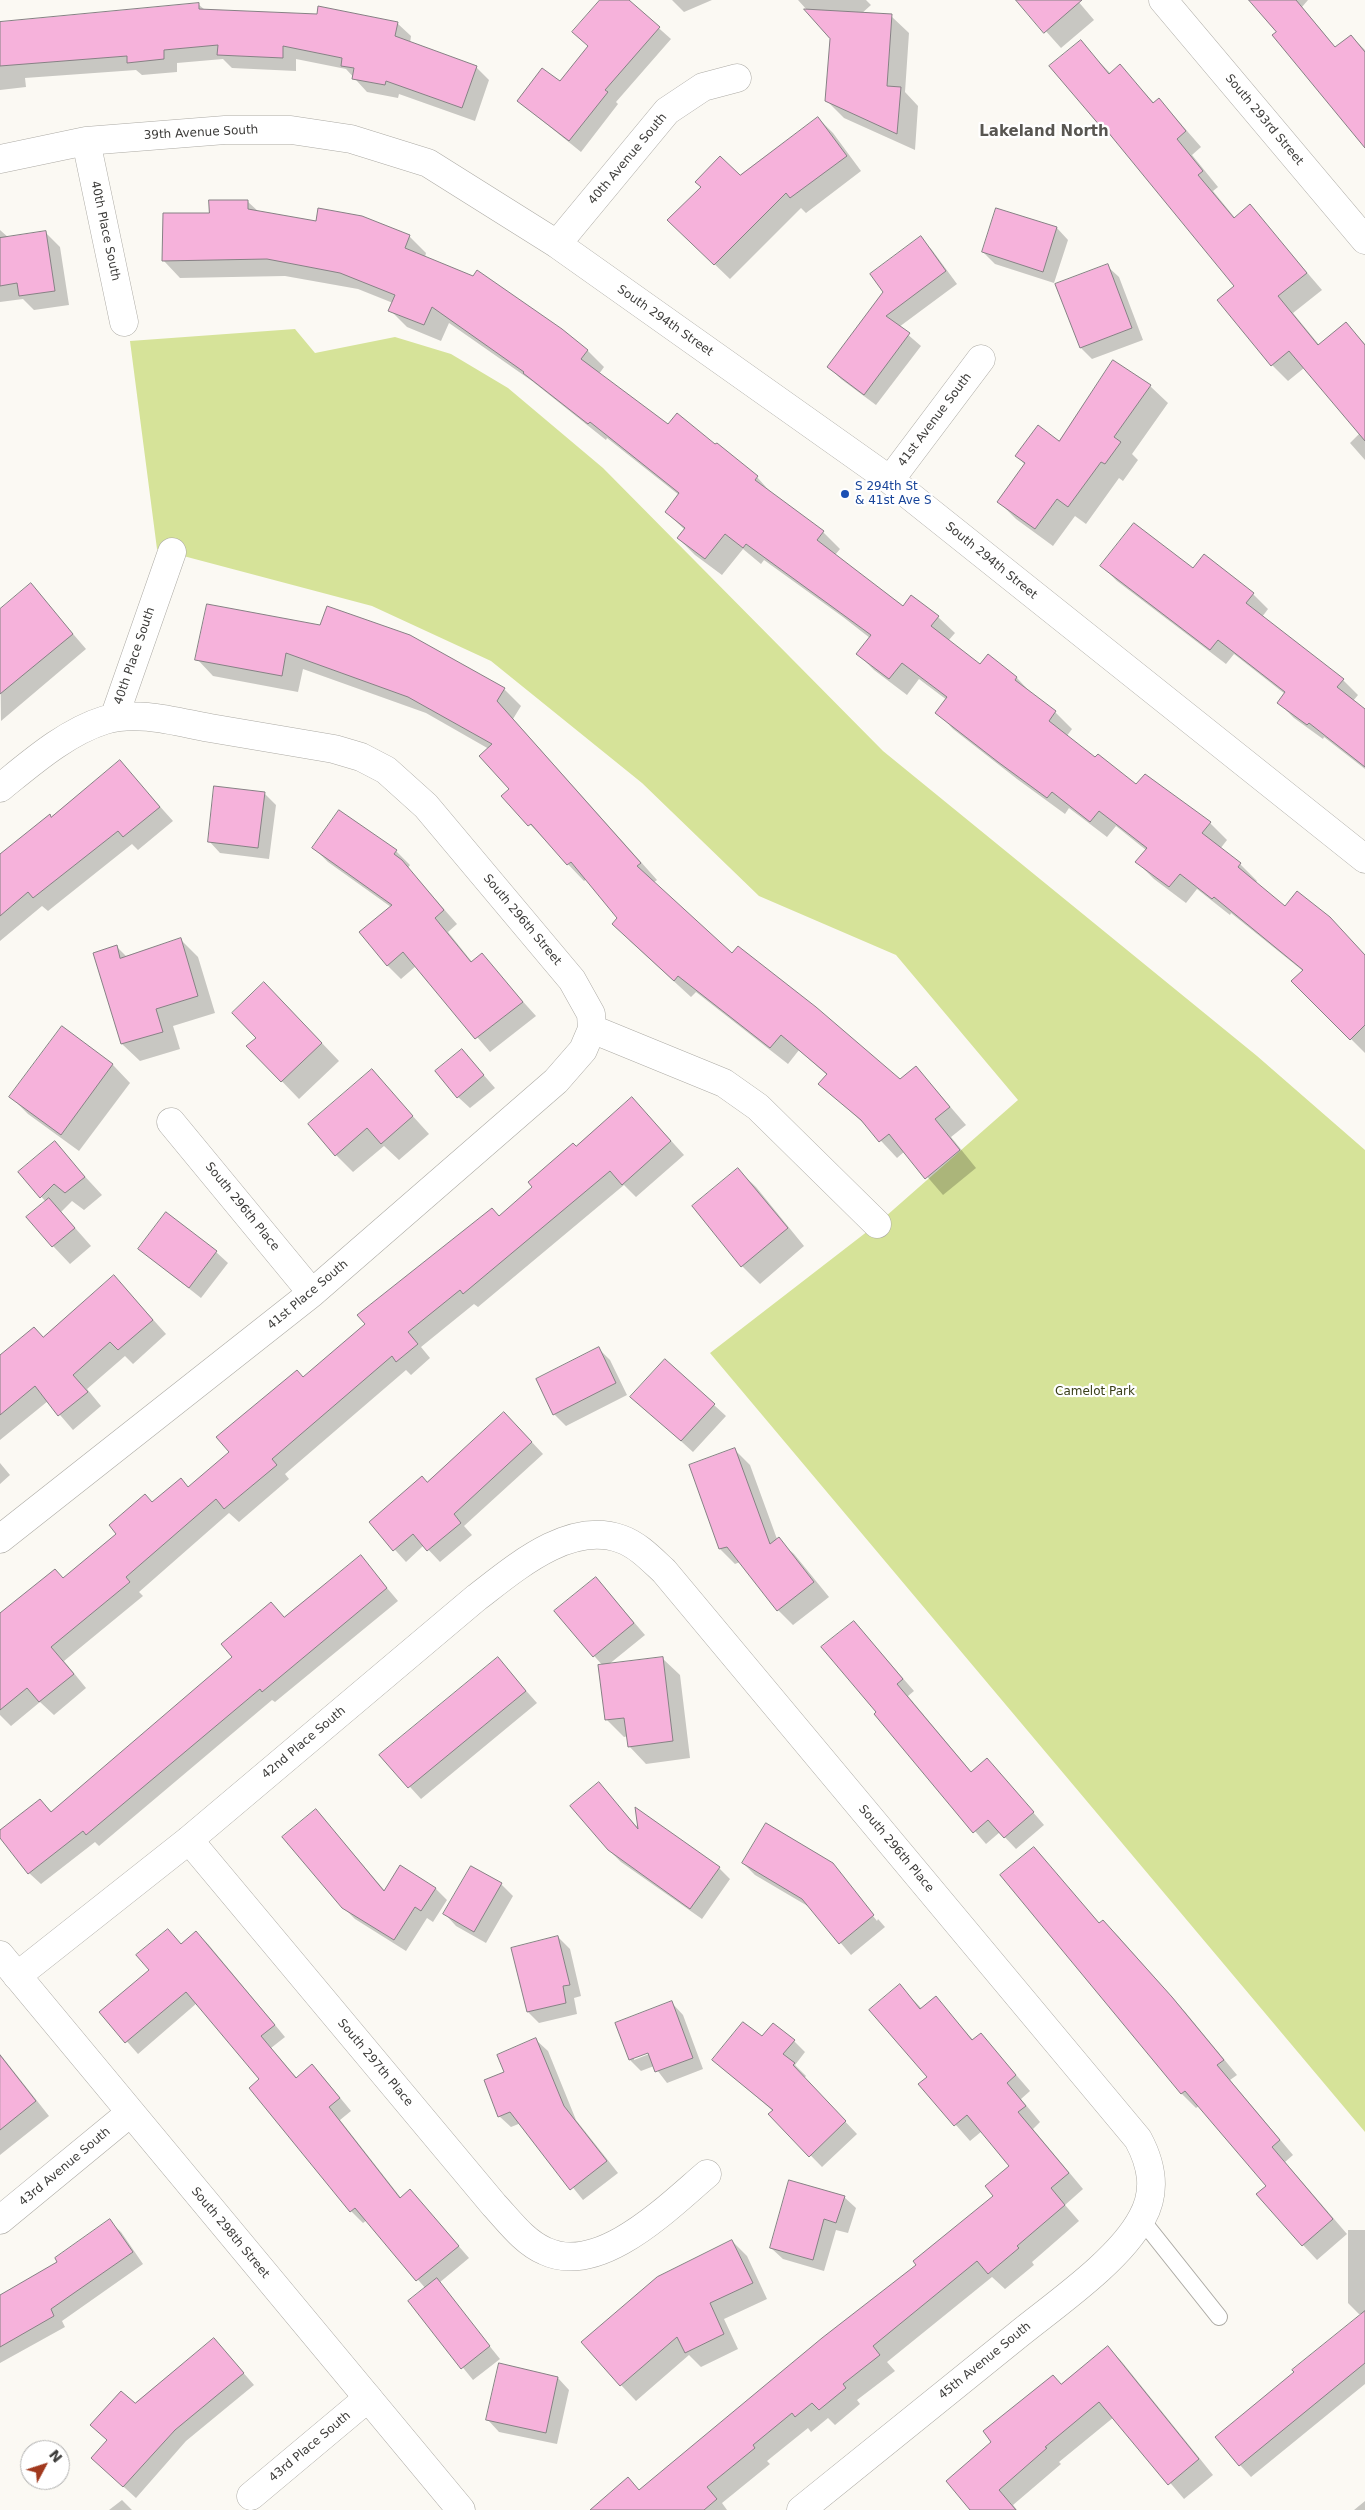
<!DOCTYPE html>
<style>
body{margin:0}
#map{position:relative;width:1365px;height:2510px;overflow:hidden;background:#fbf9f3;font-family:"DejaVu Sans",sans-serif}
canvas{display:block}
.north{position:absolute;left:20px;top:2440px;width:50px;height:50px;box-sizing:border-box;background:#fff;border:1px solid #b1b1b0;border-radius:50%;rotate:50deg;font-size:14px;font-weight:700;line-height:20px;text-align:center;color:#3d3c3a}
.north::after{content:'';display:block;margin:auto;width:18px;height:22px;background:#a1391e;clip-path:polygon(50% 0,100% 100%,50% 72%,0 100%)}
</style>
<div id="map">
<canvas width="1365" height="2510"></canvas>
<div class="north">N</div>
</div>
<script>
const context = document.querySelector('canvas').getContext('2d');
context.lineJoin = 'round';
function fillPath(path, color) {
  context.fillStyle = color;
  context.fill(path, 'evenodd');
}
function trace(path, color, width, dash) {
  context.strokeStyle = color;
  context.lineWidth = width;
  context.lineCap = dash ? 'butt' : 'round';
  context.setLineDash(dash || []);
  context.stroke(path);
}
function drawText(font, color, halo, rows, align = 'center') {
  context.font = font + ' "DejaVu Sans",sans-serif';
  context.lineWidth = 4.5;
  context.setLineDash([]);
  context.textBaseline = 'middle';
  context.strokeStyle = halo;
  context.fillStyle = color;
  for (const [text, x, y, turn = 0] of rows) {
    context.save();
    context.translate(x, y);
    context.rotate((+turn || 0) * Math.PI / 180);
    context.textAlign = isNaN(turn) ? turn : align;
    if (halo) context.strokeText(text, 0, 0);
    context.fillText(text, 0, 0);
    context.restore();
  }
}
const green = new Path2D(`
 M295,329l20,24 80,-16 56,17 57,34 95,80 280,283 374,305 108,94v982l-655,-779 167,-129 141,-124 -122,-145 -137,-59 -117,-113 -151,-122 -119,-55 -215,-57 -27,-208z`);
const shadow = new Path2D(`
 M602,0h25l44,39 -55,63 2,2 -37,48 -63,-51 42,-18 29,-36z
 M672,0h40l-28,12z
 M798,0h68l5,5 -10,9 30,2 18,17 -4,59 13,14 -3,44 -71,-32 -18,-18 6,-62z
 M1018,0h59l17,20 -33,28z
 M1250,0h58l-6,7 34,41 15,-12 14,14v95l-87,-113z
 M198,4l7,6 192,13 14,13 -1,7 66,24 13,13 -14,41 -76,-27 -1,4 -31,-6 -21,-23 -50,-10v12l-64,-3 -9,-9 -46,4v9l-35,3 -6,-5 -111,8 1,9 -26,3v-67z
 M1080,42l31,32 9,-8 34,37 5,-3 15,16 27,31 -9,8 26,32 -5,4 22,27 15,-12 72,84 -29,23 27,33 26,-22 19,20v116l-15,-17 10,-10 -56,-65 -16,13 -16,-16 -36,-78 -118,-145 -16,-15z
 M818,118l15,15 28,38 -55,42 -5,-5 -71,71 -46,-44 56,-58z
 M247,201l12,11 150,24 17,17 -1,4 49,20 4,-5 110,79 16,16 -5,7 69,52 47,20 2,-2 40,33 16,18 50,37 17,17 -5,6 69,52 34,10 17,16 -7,8 32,25 8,-10 29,22 16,17 22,17 17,17 -6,8 29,22 41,27 74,37 17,17 -7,9 20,15 17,17 -2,2 30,25 44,10 36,37v98l-72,-72 10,-10 -72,-58 -1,2 -33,-26 -11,14 -32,-24 -17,-17 9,-12 -30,-24 -9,11 -38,-29 -4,6 -48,-35 -64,-50 -16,-17 10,-12 -28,-21 -12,16 -33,-25 -16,-16 12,-16 -27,-21 -79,-57 -3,4 -18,-15 -21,26 -27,-20 -17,-17 7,-8 -19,-18 13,-17 -72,-57 -1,2 -74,-59 -83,-58 -8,18 -34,-14 -17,-17 3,-7 -35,-14 -73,-13 -105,2 -16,-17 46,-47z
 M1057,228l11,12 -14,43 -59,-19 -12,-12z
 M0,230l9,8 37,-5 14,14 9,58 -35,5 -11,-11 -23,3z
 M921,238l11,12 25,34 -58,43 22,19 -45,59 -35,-26 -12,-12 56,-75z
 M1107,266l12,11 24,63 -51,19 -11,-11z
 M1114,362l36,24 18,17 -36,51 6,6 -15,21 -4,-3 -33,46 -11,-8 -22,30 -37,-27 -17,-17 26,-37 -8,-9 43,-13z
 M1102,566l91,3 60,25 15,15 -6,8 81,63 15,15 -5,6 12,10v58l-41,-32 -1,2 -29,-21 -15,-15 6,-9 -51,-40 -8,10 -109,-83z
 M31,585l55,64 -85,72 -1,-93z
 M208,605l296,84 17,17 -8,13 144,161 -4,3 79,72 168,126 16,-14 50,58 -15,12 25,31 -33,27 -38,-44 -8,7 -27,-29 -50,-45 7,-9 -28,-25 -11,14 -92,-72 -5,5 -61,-56 -11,-23 -32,-39 -3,2 -81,-85 8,-7 -22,-40 -63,-36 -123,-44 -5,23 -85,-16 -16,-17z
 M120,762l53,59 -35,29 -6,-6 -84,67 -6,-5 -42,35v-82z
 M264,793l12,12 -7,54 -49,-6 -11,-12z
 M314,848l82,3 14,14 -2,3 49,56 -9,8 24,30 9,-7 55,61 -46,36 -74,-86 -15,13 -14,-14 4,-58 -63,-45z
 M181,940l17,17 17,56 -42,13 7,23 -40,12 -18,-17 -27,-91 22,-6 10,10z
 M282,1001l57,60 -40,38 -51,-53 9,-8z
 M62,1028l51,37 17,18 -51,68 -51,-37 -17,-17z
 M462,1050l33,38 -25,20 -12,-11z
 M372,1071l57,63 -30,26 -15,-14 -31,26 -17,-17z
 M646,1113l38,42 -48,42 -12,-12 -146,122 -4,-3 -53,43 9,11 -19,17 -5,-5 -121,104 4,5 -50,43 -10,-9 -90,79 4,4 -79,65 22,27 -32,27 -14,-13 -29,24 -11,-11v-101l63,-35 90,-76 36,-15 42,-36 72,-74 197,-161 77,-69z
 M54,1143l48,52 -18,15 -12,-9 -11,11 30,34 -21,18 -17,-18 -7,-44 -27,-30z
 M738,1170l18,17 48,59 -44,38 -18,-18 -49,-59z
 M139,1249l77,3 12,11 -27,35z
 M114,1276l52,58 -33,30 -8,-8 -38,33 14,17 -28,24 -25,-29 -48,39v-84l44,-18z
 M599,1349l11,11 17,35 -61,31 -12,-12z
 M632,1397l82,8 12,11 -33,36z
 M516,1425l27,29 -79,72 8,9 -32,27 -16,-17 -18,17 -36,-40z
 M735,1450l15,15 27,74 17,15 35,43 -36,28 -15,-15 -38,-48 -5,2 -15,-15 -29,-83z
 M0,1463l10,12 -10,9z
 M361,1557l37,44 -123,101 -3,-2 -173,146 -4,-4 -54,42 -12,-11 -29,-37v-4l40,-32 13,13 181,-156z
 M596,1578l49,57 -37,30 54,-7 18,17 10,83 -44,6 -17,-18 -1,-10 -4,1 -18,-18 -3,-53 -47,-54z
 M854,1622l60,69 -6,5 64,77 26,-2 46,54 -28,24 -16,-17 -14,12 -111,-130 3,-1z
 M498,1659l39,44 -116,96 -40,-44z
 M599,1784l41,46 79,38 11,11 -28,40 -81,-57 -12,-12z
 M316,1810l69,81 16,-24 35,22 11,11 -14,22 -6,-4 -21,33 -51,-32 -12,-12z
 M1034,1849l66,75 3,-3 15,15 68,77 51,62 -7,5 63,75 -8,7 62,72 -30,26 -14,-15 -35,-59 -69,-80 -3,2 -14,-14 -180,-219z
 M743,1863l89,1 45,57 1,-2 7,8 -34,28 -40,-47 -56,-33z
 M472,1867l29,17 12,12 -27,47 -30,-17 -11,-12z
 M168,1930l14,15 14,-12 12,11 77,93 -14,11 26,30 15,-12 11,11 28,34 -11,9 61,78 9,-8 59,68 -30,25 61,76 -27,21 -64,-79 17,-12 -59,-69 -4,3 -12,-12 -100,-123 10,-8 -64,-77 -59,51 -37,-42 50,-42z
 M558,1937l12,12 11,47 -7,2 3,16 -38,9 -11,-11z
 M900,1986l22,23 14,-11 37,42 8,-6 49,57 -9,8 19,23 -7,7 50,60 -18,16 14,16 -47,41 2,3 -29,24 -13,-12 -105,85 8,9 -38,29 3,4 -25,21 -7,-7 -17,14 -3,-4 -41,33 3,3 -48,39 5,7h-135l36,-31 12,12 278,-226 76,-69 17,-30 -29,-35 -12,10 -50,-57 8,-7z
 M672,2003l11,12 20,54 -36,14 -13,-17 -13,5 -11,-11zM653,2050l1,2 -20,8v-3z
 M536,2040l12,11 28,69 42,53 -35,27 -62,-77 -10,4 -12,-11 6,-43z
 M794,2041l11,11 -10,13 11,11 -2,2 53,56 -35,33 -52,-53 3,-3 -59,-51z
 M0,2054l49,62 -49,39z
 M844,2197l12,11 -8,25 -12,-3 -12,41 -41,-12 -12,-11z
 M109,2221l12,11 22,32 -81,57 3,6 -65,36v-66l59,-34z
 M1348,2230h17v84h-6l-11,-11z
 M732,2241l15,15 20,43 -43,20 14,30 -37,18 -12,-12 -53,46 -15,-16z
 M1365,2330v54l-114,93 -11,-12z
 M214,2339l40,46 -68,56 -50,57 -44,-40 16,-17 -16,-16 43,-21z
 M1108,2347l14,15 91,113 -29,24 -70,-82 -55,45 2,2 -48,41 4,5h-45l89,-125z
 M558,2378l11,12 -12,54 -58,-12 -11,-12z
 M122,2500l10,10h-23z
 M1365,2501v9h-11z`);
const building = new Path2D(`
 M600,0h29l31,27 -55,63 3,2 -39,49 -52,-40 25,-33 18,13 28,-35 -16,-14z
 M1016,0h66l-38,33z
 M1249,0h47l39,47 16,-12 14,17v96l-93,-113 4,-3z
 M199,3v6l118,5 1,-8 80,16 -3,14 82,30 -15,42 -76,-27 -1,4 -33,-6 2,-11 -13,-2 1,-8 -59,-12v12l-66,-3 1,-10 -54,5v9l-37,4v-7l-127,10v-44z
 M804,9l88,5 -5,72 14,1 -4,47 -72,-33 5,-62z
 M1081,40l28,34 11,-10 33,39 6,-5 27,33 -9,8 26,32 -5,4 36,43 16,-14 57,69 -29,23 40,49 28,-23 19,23v96l-76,-90 -18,15 -54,-66 17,-14 -131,-160 -2,1 -52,-61z
 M818,117l29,39 -57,42 -4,-5 -72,72 -47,-45 34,-33 -6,-5 25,-26 20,19z
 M209,200h39v9l68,12 2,-13 44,8 48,19 -5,13 68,28 4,-6 85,59 26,21 -7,9 87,65 9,-11 38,31 2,-1 41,33 -3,4 69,51 -7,9 35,27 51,39 8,-11 28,21 -8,10 49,38 8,-10 29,23 -2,3 41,31 -7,10 46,36 3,-3 38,30 9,-10 66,48 -9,11 39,30 -3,4 47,39 12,-15 33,26 35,38v70l-15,15 -59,-59 12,-11 -89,-73 -2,2 -32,-25 -11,13 -34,-25 12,-14 -48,-37 -9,11 -38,-30 -5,6 -49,-36 -63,-49 12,-16 -45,-34 -13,16 -33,-25 15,-19 -125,-91 -3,4 -18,-14 -20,25 -28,-21 8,-10 -20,-16 14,-19 -89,-71 -2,2 -65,-51 1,-1 -92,-65 -8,18 -36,-14 7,-16 -55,-22 -73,-14 -105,2 1,-48h46z
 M996,208l61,19 -14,45 -61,-20z
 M46,231l9,60 -36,5 -2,-13 -17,3v-48z
 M921,236l25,35 -60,45 24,17 -46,62 -37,-28 56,-75 -13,-18z
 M1108,264l24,64 -52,20 -25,-64z
 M1113,360l38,25 -37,52 7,5 -16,22 -4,-2 -33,45 -11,-8 -22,30 -38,-27 28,-39 -10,-7 23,-31 21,16z
 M1134,523l59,45 11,-14 50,39 -8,10 98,76 -7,8 28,22v58l-56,-44 -2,2 -30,-22 8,-11 -67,-52 -8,10 -110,-84z
 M31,583l42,51 -73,60v-85z
 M207,604l113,21 7,-19 83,29 95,53 -8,13 144,162 -4,3 95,87 6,-7 78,61 84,72 16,-13 34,41 -15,12 25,31 -35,29 -36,-45 -10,8 -18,-22 -43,-36 9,-10 -46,-39 -11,13 -92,-72 -4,5 -62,-57 5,-6 -46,-56 -4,3 -36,-41 -3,2 -27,-30 8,-7 -30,-33 13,-12 -84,-47 -122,-44 -4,23 -87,-16z
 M120,760l40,47 -37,30 -5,-6 -85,67 -5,-6 -28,24v-62l50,-40 1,3z
 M214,786l51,6 -7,56 -50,-6z
 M339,810l58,40 -3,4 8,6 42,50 -9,8 36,44 11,-9 41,49 -48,37 -72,-87 -16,14 -28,-34 33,-27 -80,-57z
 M181,938l17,58 -42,13 7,23 -42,12 -28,-91 24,-8 3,13z
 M264,982l58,61 -41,39 -35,-36 10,-8 -24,-25z
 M62,1026l51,38 -52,71 -52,-38z
 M462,1049l22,26 -27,23 -22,-27z
 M372,1069l41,47 -32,28 -14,-16 -32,28 -27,-32z
 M632,1097l39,44 -49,44 -12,-14 -147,123 -3,-4 -52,42 10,12 -22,18 -4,-6 -120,103 5,6 -53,44 -8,-10 -90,78 4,5 -79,65 23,27 -35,28 -12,-14 -27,22v-97l55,-44 8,9 53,-44 -7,-9 36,-31 7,8 29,-24 7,9 41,-35 -13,-15 81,-67 6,7 62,-53 -8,-9 135,-107 7,8 33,-29 -4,-5 45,-39 3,3z
 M55,1141l30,36 -20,16 -11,-9 -14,14 -22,-26z
 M738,1168l50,60 -47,39 -49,-61z
 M49,1198l26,30 -23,19 -26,-30z
 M166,1212l51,39 -28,37 -51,-39z
 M114,1275l39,45 -35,30 -8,-8 -37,33 15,17 -30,24 -23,-30 -35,29v-60l34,-28 9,10z
 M599,1347l17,36 -63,32 -17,-36z
 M665,1359l50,45 -34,37 -51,-44z
 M504,1412l28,30 -78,72 7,9 -34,28 -14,-17 -20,17 -24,-29 53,-46 5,6z
 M735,1448l35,96 9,-7 35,45 -37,29 -50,-64 -8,2 -30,-84z
 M361,1555l26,33 -125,104 -2,-3 -174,146 -3,-4 -55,43 -28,-36v-8l40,-31 11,13 181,-155 -11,-13 50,-42 13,15z
 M596,1577l38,46 -41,34 -39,-46z
 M854,1621l49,58 -6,5 74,88 16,-14 47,54 -30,26 -16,-18 -15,13 -99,-119 2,-2 -55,-65z
 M498,1657l28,34 -118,97 -29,-33z
 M663,1657l10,84 -45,6 -4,-29 -19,2 -7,-55z
 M599,1782l39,47 -3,-22 85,60 -30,42 -82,-59 -38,-44z
 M316,1809l68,82 16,-26 36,23 -15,23 -6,-4 -21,33 -52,-32 -60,-71z
 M766,1823l67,40 41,52 -35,29 -37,-45 -60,-36z
 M1034,1847l65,76 4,-3 69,77 52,63 -7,5 63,75 -8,7 61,72 -31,27 -46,-52 10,-8 -81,-95 -4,3 -181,-219z
 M471,1866l31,17 -28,49 -31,-18z
 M168,1929l13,15 15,-13 79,94 -14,11 35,42 16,-14 28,34 -11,9 71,91 10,-9 49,57 -43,35 -61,-73 -5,4 -101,-124 10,-9 -73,-87 -61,51 -26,-31 50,-42 -13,-15z
 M558,1936l12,49 -7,1 3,17 -39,9 -16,-64z
 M900,1984l20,25 16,-13 36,44 9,-7 35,42 -9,8 19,23 -8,6 51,61 -18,15 14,17 -48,41 2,2 -31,26 -11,-13 -104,85 7,9 -37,29 3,4 -27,22 -7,-7 -17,14 -3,-4 -39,32 2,3 -48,39 10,12 -13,11h-114l38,-33 11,13 183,-152 94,-73 -3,-4 80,-65 -8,-10 24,-20 -42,-51 -13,11 -36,-42 9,-7 -58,-67z
 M672,2001l21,57 -38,14 -7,-19 -19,7 -14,-37z
 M743,2022l19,14 11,-13 22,17 -12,14 12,9 -2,2 53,56 -37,36 -41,-43 5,-4 -61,-50z
 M536,2038l28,68 43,55 -37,29 -60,-78 -12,5 -14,-37 20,-8 -7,-17z
 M0,2055l36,46 -36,29z
 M789,2180l56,16 -9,27 -12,-4 -11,41 -43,-12z
 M110,2219l23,33 -82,57 3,7 -54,31v-52l57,-33 -2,-4z
 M732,2240l21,43 -43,20 14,31 -39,19 -8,-16 -57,49 -39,-44 76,-65z
 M437,2278l53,68 -29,23 -53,-68z
 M1365,2311v52l-126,103 -24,-29 79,-65 -2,-2z
 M214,2338l30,35 -69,57 -52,57 -32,-29 16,-18 -17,-15 31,-34 14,12z
 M1108,2346l91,113 -31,26 -69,-83 -54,45 2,1 -48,42 17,20h-46l-24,-29 45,-39 -8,-11 70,-56 8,9z
 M499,2363l59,14 -12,56 -60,-13z`);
const lane = new Path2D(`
 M1141,2219l78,98`);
const street = new Path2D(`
 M1163,0l202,240
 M86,141l38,181
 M0,159l86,-18 139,-11h66l60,9 77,24 129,81 333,236 475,379
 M557,244l110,-133 36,-24 34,-9
 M890,480l91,-121
 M114,718l58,-166
 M0,788c31,-25 66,-56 105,-68 33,-10 72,2 105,8 41,7 83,14 124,21l27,8 25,13 40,36 146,174 19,34 1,15 132,54 34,24 119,117
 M171,1122l141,171
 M0,1539l312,-246 244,-212 27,-31 9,-21
 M189,1840l305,365c15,16 30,37 51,46 55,26 124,-45 162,-77
 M17,1976l172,-136 287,-242c38,-29 93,-78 145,-59 17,6 30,20 43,32l474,568c14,26 19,52 4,79 -22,42 -86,86 -123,116 -73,59 -146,118 -218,176
 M0,2220l130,-107
 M251,2496l117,-98`);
const secondary = new Path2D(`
 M0,1955l461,555`);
const markers = [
 [845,494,5,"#1a4fb4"]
];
const streetNames = [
 ["South 293rd Street",1264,120,50],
 ["39th Avenue South",201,133,-3],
 ["40th Avenue South",628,159,-50],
 ["40th Place South",105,231,78],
 ["South 294th Street",665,321,35],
 ["41st Avenue South",935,420,-53],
 ["South 294th Street",991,561,39],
 ["40th Place South",135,656,-71],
 ["South 296th Street",522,920,50],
 ["South 296th Place",242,1207,51],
 ["41st Place South",308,1295,-40],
 ["42nd Place South",304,1743,-40],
 ["South 296th Place",896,1849,50],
 ["South 297th Place",375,2063,50],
 ["43rd Avenue South",65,2167,-40],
 ["South 298th Street",230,2233,50],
 ["45th Avenue South",985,2361,-39],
 ["43rd Place South",310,2447,-40]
];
const transitNames = [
 ["S 294th St",855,487],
 ["& 41st Ave S",855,501]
];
const parkNames = [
 ["Camelot Park",1095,1392]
];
const quarterNames = [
 ["Lakeland North",1044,132]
];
fillPath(green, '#d6e399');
fillPath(shadow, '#0003');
fillPath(building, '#f6b2db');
trace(building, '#868184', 1);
trace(lane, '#acaaa4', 18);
trace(street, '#acaaa4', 29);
trace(secondary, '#acaaa4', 29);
trace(lane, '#fff', 16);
trace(street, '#fff', 28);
trace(secondary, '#fff', 28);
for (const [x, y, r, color] of markers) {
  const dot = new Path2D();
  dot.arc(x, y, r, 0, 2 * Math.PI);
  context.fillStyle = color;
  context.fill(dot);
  trace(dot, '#fff', 2);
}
drawText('12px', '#3d3c3a', '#fff', streetNames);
drawText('12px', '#164399', '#fff', transitNames, 'left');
drawText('12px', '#3a3f19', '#fff', parkNames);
drawText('bold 15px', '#585651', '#fff', quarterNames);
</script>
